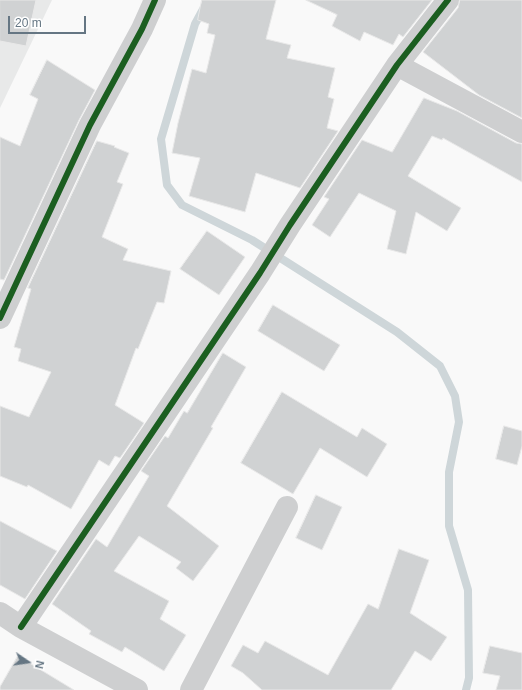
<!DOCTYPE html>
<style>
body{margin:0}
#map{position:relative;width:522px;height:690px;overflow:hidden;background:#f9f9f9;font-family:Helvetica,sans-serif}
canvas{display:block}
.north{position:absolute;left:8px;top:642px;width:40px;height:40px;-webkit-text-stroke:3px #fff;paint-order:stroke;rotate:103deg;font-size:11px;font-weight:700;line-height:16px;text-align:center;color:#657683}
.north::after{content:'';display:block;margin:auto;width:14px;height:18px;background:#657683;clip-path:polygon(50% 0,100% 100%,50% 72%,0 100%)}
.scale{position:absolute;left:8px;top:16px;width:78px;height:18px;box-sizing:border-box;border:2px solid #657683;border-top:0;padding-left:5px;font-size:12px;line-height:14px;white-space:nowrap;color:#657683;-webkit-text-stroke:3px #fff;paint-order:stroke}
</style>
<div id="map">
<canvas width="522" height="690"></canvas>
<div class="north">N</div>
<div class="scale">20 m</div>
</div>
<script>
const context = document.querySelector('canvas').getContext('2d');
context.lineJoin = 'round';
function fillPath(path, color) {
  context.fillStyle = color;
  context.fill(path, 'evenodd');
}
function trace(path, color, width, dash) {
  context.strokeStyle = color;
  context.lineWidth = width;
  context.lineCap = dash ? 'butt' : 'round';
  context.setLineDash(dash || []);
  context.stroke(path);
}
const built = new Path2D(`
 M0,0h52l-52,108z`);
const stream = new Path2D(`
 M208,0l-13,24 -34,115 6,46 15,20 70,35 145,92 43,34 15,30 4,26 -10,50v54l19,64 1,88 -3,12`);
const building = new Path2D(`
 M0,0h36l-10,46 -26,-5z
 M202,0h74l-10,39 25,6 -4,13 48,10 -7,29 6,2 -7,29 11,3 -38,57 -44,-15 -11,39 -56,-16 11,-38 -28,-5 6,-30 14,-54 14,4 9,-38 -8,-2 2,-9 -11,-4z
 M306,0h126l-29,37 -4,-3 -6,11 -29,-13 -4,9 -28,-15 5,-11z
 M460,0h62v118l-43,-23 -56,-43 35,-44z
 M47,60l48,30 -16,30 -75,160 -4,-1v-142l20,9 18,-47 -8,-4z
 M424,98l33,13 59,32 6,1v38l-79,-44 -1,2 -10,-4 -24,40 53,32 -14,23 -31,-19 -10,42 -19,-5 9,-38 -37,-18 -29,44 -18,-12 17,-26 -5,-2 38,-57 30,12z
 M97,141l18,5 -1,1 15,6 -12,29 6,2 -21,53 26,12 -5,11 48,11 -7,32 -7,-1 -19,47 -2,-1 -21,57 29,18 -24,35 -5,-2 -6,10 -10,-6 -28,49 -43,-24 -1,2 -27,-11v-70l29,11 22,-45 -33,-11 3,-12 -7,-2 17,-58 -3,-1z
 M207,231l38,26 -26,38 -39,-26z
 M273,305l67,40 -16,26 -66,-40z
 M223,353l23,14 -35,60 2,1 -46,78 52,40 -26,35 -17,-13 5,-6 -42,-26 -25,35 55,30 -9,18 26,16 -22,36 -39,-24 -3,5 -33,-18 2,-3 -39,-27 44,-65 11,8 42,-71 -8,-5 24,-35 3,2 16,-27 3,2z
 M282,392l75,45 5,-9 25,16 -20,33 -47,-29 -27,46 -52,-31z
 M504,426l18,5v15l-5,19 -21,-6z
 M316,495l26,12 -20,43 -26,-12z
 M0,521l57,30 -32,48 -25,-14z
 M399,549l30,11 -19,53 37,24 -16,24 -16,-10 -24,39h-129l-19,-17 -12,-7 12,-21 15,8 7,-12 63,34 40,-71 10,5z
 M490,646l32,7v37h-26l4,-14 -17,-3z
 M18,656l56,34h-74v-3z`);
const minor = new Path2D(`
 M397,65l125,67
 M0,318l90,-193 52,-96 13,-29
 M0,613l21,14 116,63
 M21,627l239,-354 30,-48 107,-160 51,-65
 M191,690l96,-183`);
const cycleway = new Path2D(`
 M0,318l90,-193 52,-96 13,-29
 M21,627l239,-354 30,-48 107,-160 51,-65`);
fillPath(built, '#e8e9e9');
trace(stream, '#ced6d9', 8);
fillPath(building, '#d0d2d3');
trace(building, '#e8e8e8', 1);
trace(minor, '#cecfd0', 22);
trace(cycleway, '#1b5e20', 6);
</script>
